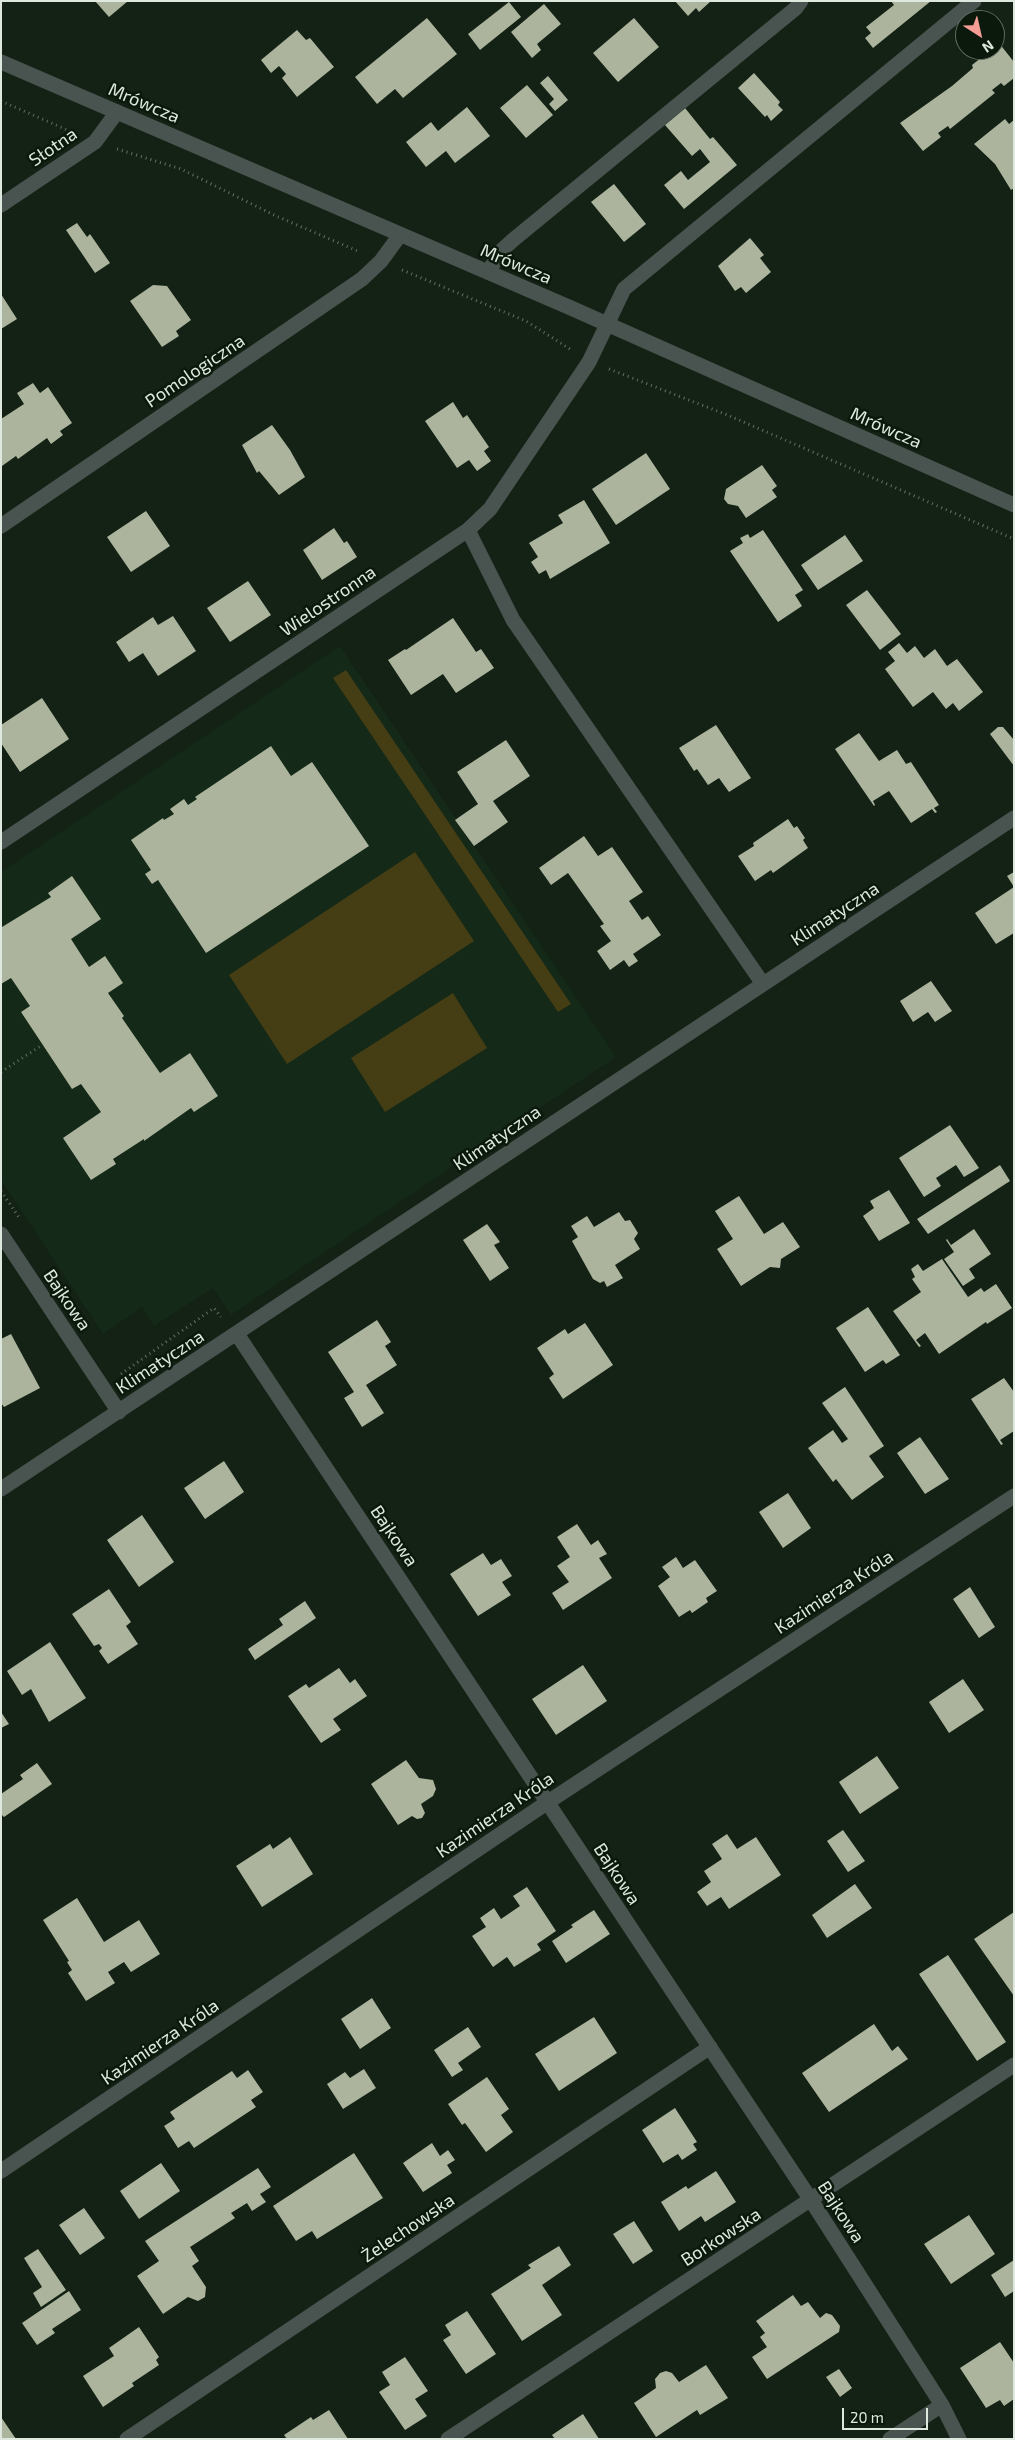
<!DOCTYPE html>
<meta charset="utf-8">
<style>
body{margin:0}
#map{position:relative;width:1015px;height:2440px;overflow:hidden;background:#132215;font-family:"Exo 2",sans-serif}
canvas{display:block}
.frame{position:absolute;inset:0;border:2px solid #dee8de;pointer-events:none}
.north{position:absolute;left:955px;top:10px;width:50px;height:50px;box-sizing:border-box;background:#0a190c;border:1px solid #5f6c60;border-radius:50%;rotate:145deg;font-size:14px;font-weight:700;line-height:20px;text-align:center;color:#dee8de}
.north::after{content:'';display:block;margin:auto;width:18px;height:22px;background:#f59c94;clip-path:polygon(50% 0,100% 100%,50% 72%,0 100%)}
.scale{position:absolute;left:842px;top:2408px;width:86px;height:22px;box-sizing:border-box;border:2px solid #dee8de;border-top:0;padding-left:6px;font-size:15px;line-height:18px;white-space:nowrap;color:#dee8de;-webkit-text-stroke:4px #0a190c;paint-order:stroke}
</style>
<div id="map">
<canvas width="1015" height="2440"></canvas>
<div class="frame"></div>
<div class="north">N</div>
<div class="scale">20 m</div>
</div>
<script>
const context = document.querySelector('canvas').getContext('2d');
context.lineJoin = 'round';
function fillPath(path, color) {
  context.fillStyle = color;
  context.fill(path, 'evenodd');
}
function trace(path, color, width, dash) {
  context.strokeStyle = color;
  context.lineWidth = width;
  context.lineCap = dash ? 'butt' : 'round';
  context.setLineDash(dash || []);
  context.stroke(path);
}
function drawText(font, color, halo, rows, align = 'center') {
  context.font = font + ' "Exo 2",sans-serif';
  context.lineWidth = 5;
  context.setLineDash([]);
  context.textBaseline = 'middle';
  context.strokeStyle = halo;
  context.fillStyle = color;
  for (const [text, x, y, turn = 0] of rows) {
    context.save();
    context.translate(x, y);
    context.rotate((+turn || 0) * Math.PI / 180);
    context.textAlign = isNaN(turn) ? turn : align;
    if (halo) context.strokeText(text, 0, 0);
    context.fillText(text, 0, 0);
    context.restore();
  }
}
const built = new Path2D(`
 M340,646l276,411 -385,258 -18,-27 -59,38 -12,-19 -39,27 -102,-154v-308z`);
const green = new Path2D(`
 M346,670l225,334 -13,8 -225,-334z
 M415,852l59,89 -187,123 -58,-89z
 M453,993l34,55 -102,64 -34,-54z`);
const building = new Path2D(`
 M95,1h33l-19,16z
 M675,1h36l-12,11 -3,-4 -8,8z
 M891,1h40l-58,47 -8,-10 6,-5 -5,-6 28,-22z
 M509,2l12,15 -41,33 -12,-16z
 M544,4l17,20 -24,20 4,6 -9,8 -21,-26z
 M427,18l30,36 -54,44 -8,-9 -18,15 -22,-27z
 M634,18l25,29 -41,35 -25,-29z
 M297,30l9,10 4,-2 24,29 -37,30 -15,-19 4,-4 -7,-8 -8,7 -10,-13z
 M999,43l15,19v16l-10,8 -3,-3 -9,7 3,3 -45,36 -2,-3 -10,7 3,4 -18,14 -23,-28 52,-37 21,-18 -1,-3 19,-15h4v-4z
 M754,73l26,29 -2,3 5,5 -12,11 -4,-6 -2,2 -27,-29z
 M548,76l20,24 -13,11 -6,-7 5,-5 -14,-16z
 M527,85l26,30 -27,23 -26,-30z
 M467,107l23,29 -35,27 -9,-12 -20,16 -20,-25 25,-20 7,9z
 M685,108l25,31 3,-2 24,28 -53,44 -20,-24 17,-14 7,9 22,-18 -10,-13 -8,7 -27,-31z
 M1005,119l4,5 5,-4v68l-3,2 -16,-26 -21,-20z
 M614,184l32,40 -22,18 -33,-40z
 M77,223l10,14 3,-3 20,29 -15,10 -29,-43z
 M750,238l14,17 -4,3 11,14 -25,21 -5,-6 -6,4 -17,-25z
 M153,285l14,1 24,34 -15,11 3,5 -17,11 -32,-46z
 M1,294l16,25 -16,10z
 M33,383l7,10 8,-6 24,36 -12,8 3,4 -12,9 -4,-6 -29,21 -2,-3 -14,10 -1,-47 23,-15 -7,-11z
 M453,402l10,16 4,-3 22,32 -5,4 7,10 -14,10 -8,-11 -12,8 -32,-47z
 M272,425l18,25 15,27 -26,18 -20,-24 -2,2 -15,-28z
 M646,453l24,36 -54,36 -24,-36z
 M762,465l15,21 -5,4 5,7 -31,21 -8,-12 -10,-2 -4,-5 2,-10z
 M584,500l26,43 -60,36 -4,-9 -7,4 -8,-12 7,-5 -9,-14 34,-20 -5,-8z
 M146,511l24,35 -39,26 -24,-35z
 M334,528l10,15 3,-2 10,16 -35,23 -19,-30z
 M763,530l40,60 -8,5 7,11 -24,16 -48,-71 13,-8 -3,-5 8,-4 2,4z
 M845,535l18,26 -45,29 -17,-25z
 M248,581l23,34 -41,27 -23,-34z
 M867,590l34,44 -21,16 -34,-45z
 M173,616l23,35 -38,25 -15,-23 -14,9 -13,-20 37,-25 5,8z
 M453,618l23,34 5,-3 13,19 -38,25 -13,-19 -32,21 -23,-35 17,-11 1,1z
 M899,643l8,10 8,-7 9,12 11,-9 12,17 10,-7 26,33 -24,19 -6,-8 -7,6 -13,-17 -20,15 -28,-38 10,-8 -7,-9z
 M42,698l27,41 -49,33 -19,-29v-18z
 M716,725l35,53 -22,14 -10,-14 -11,7 -11,-16 -3,2 -15,-23z
 M998,727h5l11,13v26l-24,-32z
 M859,733l20,28 18,-11 9,14 5,-2 28,43 -5,3 3,4 -2,1 -3,-4 -21,14 -22,-32 -16,10 2,4 -1,1 -39,-57z
 M506,740l24,36 -37,25 15,21 -34,24 -19,-26 23,-16 -21,-32z
 M271,746l20,30 21,-14 57,84 -163,107 -48,-73 -6,4 -7,-10 6,-4 -20,-30 32,-22 1,2 10,-6 -4,-5 14,-10 4,6 9,-6 -2,-2z
 M788,819l6,9 3,-2 8,12 -2,2 5,8 -35,25 -2,-3 -16,11 -17,-25 16,-10 -1,-3z
 M584,836l14,20 14,-9 31,45 -14,9 13,19 6,-4 13,19 -28,19 5,7 -9,6 -5,-7 -14,10 -13,-19 14,-10 -11,-15 4,-2 -36,-51 -17,12 -12,-17z
 M1014,872v15l-7,-11z
 M72,876l29,43 -30,20 18,28 16,-11 18,27 -15,10 16,23 -2,2 38,55 30,-20 28,43 -24,16 -3,-4 -47,33v-2l-31,20 3,5 -25,16 -28,-42 38,-26 -20,-28 -9,5 -51,-77 9,-6 -19,-28 -10,6 1,-57 49,-30 -3,-4z
 M1014,887v46l-18,11 -21,-31z
 M931,981l21,30 -17,11 -7,-10 -15,10 -13,-21z
 M950,1125l29,43 -15,9 -8,-12 -20,13 5,8 -17,11 -25,-39z
 M1000,1165l10,16 -82,53 -11,-15z
 M889,1190l21,33 -31,18 -16,-25 11,-8 -4,-7z
 M739,1196l25,38 19,-12 17,25 -19,12 -1,9 -10,-1 -29,19 -24,-37 16,-10 -18,-28z
 M619,1212l6,9 5,-1 8,13 -4,6 6,10 -25,16 8,13 -16,9 -3,-6 -4,2 -7,-4 -21,-38 6,-4 -7,-11 16,-10 7,11z
 M487,1224l13,18 -6,3 15,23 -19,13 -27,-41z
 M974,1229l17,25 -22,15 6,9 -12,8 -19,-27 10,-7 -8,-12 1,-1 4,6z
 M942,1259l26,38 13,-9 3,4 12,-8 16,24 -25,16 -1,-2 -47,32 -14,-21 -9,7 5,6 -2,1 -26,-36 28,-19 -9,-13 3,-2 -4,-8 7,-5 5,7z
 M868,1307l32,48 -14,9 -3,-4 -18,12 -29,-44z
 M377,1320l14,22 -6,4 12,19 -31,20 18,28 -22,14 -18,-29 10,-6 -26,-40z
 M585,1323l28,42 -50,34 -14,-21 5,-4 -17,-26 28,-19 3,5z
 M11,1334l29,54 -36,19 -3,-4v-64z
 M1004,1378l10,14v39l-14,9 3,4 -2,1 -30,-46z
 M845,1387l39,59 -15,10 15,21 -32,23 -16,-21 -3,3 -25,-34 25,-18 9,13 6,-4 -26,-36z
 M920,1437l29,42 -24,15 -28,-41z
 M224,1461l20,31 -39,27 -21,-31z
 M788,1493l23,35 -28,20 -24,-36z
 M142,1515l32,47 -35,25 -32,-47z
 M577,1524l14,21 7,-5 9,14 -8,4 13,20 -49,32 -11,-17 17,-11 -12,-16 13,-9 -13,-20z
 M483,1553l8,12 10,-6 11,17 -10,6 9,13 -33,21 -28,-42z
 M676,1557l7,11 12,-8 22,31 -11,7 2,4 -16,11 -2,-3 -11,7 -21,-31 12,-9 -8,-10z
 M970,1587l25,40 -16,11 -26,-39z
 M109,1589l22,33 -5,4 12,18 -30,20 -9,-13 3,-3 -3,-4 -5,2 -22,-32z
 M305,1601l11,17 -61,42 -7,-11 35,-24 -4,-6z
 M50,1642l36,56 -37,24 -18,-33 -9,6 -15,-24z
 M583,1665l24,36 -51,34 -24,-36z
 M339,1668l11,15 5,-4 12,17 -34,23 8,11 -20,13 -33,-47 18,-12 3,4z
 M963,1679l21,31 -35,23 -20,-31z
 M1,1712l8,12 -8,4z
 M877,1756l22,32 -39,26 -21,-32z
 M406,1760l13,18 14,2 3,9 -3,7 -12,8 4,9 -3,5 -5,1 -5,-3 -14,9 -27,-41z
 M37,1763l15,21 -48,33 -3,-3v-20l22,-15 -3,-4z
 M843,1830l22,31 -17,11 -21,-31z
 M727,1834l10,15 19,-12 25,38 -52,34 -8,-12 -14,9 -10,-14 14,-10 -7,-11 18,-12 -10,-15z
 M290,1837l23,37 -51,33 -26,-41 34,-22 3,5z
 M855,1884l17,24 -45,30 -15,-23z
 M527,1887l29,44 -19,13 4,6 -27,17 -7,-10 -14,10 -21,-31 14,-9 -6,-9 14,-10 7,11 19,-13 -7,-10z
 M77,1898l27,44 35,-22 21,34 -29,18 -7,-10 -16,10 7,11 -29,18 -18,-28 4,-3 -5,-8 2,-1 -26,-41z
 M594,1910l16,24 -44,29 -14,-22 21,-14 -2,-2z
 M1014,1912v84l-40,-57z
 M948,1955l58,87 -29,19 -58,-87z
 M372,1998l19,30 -31,21 -19,-30z
 M594,2017l23,36 -58,38 -24,-37z
 M874,2024l18,27 6,-5 10,13 -79,53 -27,-39z
 M468,2027l13,20 -23,16 5,7 -11,7 -18,-27z
 M364,2069l12,19 -33,21 -16,-25 18,-12 5,6z
 M248,2070l15,22 -12,8 5,7 -62,41 -5,-7 -11,7 -14,-22 11,-7 -5,-7 62,-41 5,7z
 M487,2077l22,32 -8,6 12,17 -27,20 -21,-29 -3,2 -14,-21z
 M675,2108l22,34 -4,2 4,6 -15,10 -4,-6 -15,9 -21,-33z
 M432,2143l8,13 8,-6 7,10 -8,5 5,8 -29,19 -20,-29z
 M354,2153l29,45 -66,41 -5,-8 -16,10 -23,-35z
 M161,2163l19,28 -41,28 -19,-28z
 M258,2168l13,19 -11,7 6,8 -14,9 -5,-8 -16,10 4,5 -45,29 9,14 -7,5 14,21 -1,10 -7,4 -10,-4 -25,17 -26,-38 22,-15 -14,-20z
 M716,2171l20,31 -31,20 -4,-6 -22,15 -18,-29 25,-16 2,3z
 M84,2208l21,30 -25,17 -21,-30z
 M969,2215l26,39 -44,30 -27,-40z
 M634,2221l19,30 -20,13 -20,-30z
 M559,2246l12,19 -29,20 20,30 -40,26 -31,-47 40,-26 -3,-3z
 M38,2249l28,41 -25,17 -8,-14 9,-6 -18,-29z
 M1014,2260v31l-9,6 -14,-22z
 M69,2291l12,19 -29,19 3,4 -18,12 -15,-22z
 M793,2295l8,11 7,-4 12,16 6,-5 6,2 8,11 -1,6 -72,47 -15,-22 15,-10 -7,-10 5,-4 -9,-12z
 M467,2311l29,43 -30,20 -23,-34 8,-5 -6,-10z
 M139,2327l20,30 -3,3 3,5 -27,18 2,3 -31,21 -20,-31 31,-20 -5,-8z
 M1000,2342l14,21v36l-10,7 -4,-6 -14,8 -26,-40z
 M405,2357l23,34 -13,8 12,17 -22,14 -26,-38 11,-7 -8,-13z
 M706,2365l22,33 -28,17 -3,-5 -41,27 -22,-34 22,-15 -1,-9 5,-6 6,-2 6,2 7,9z
 M839,2369l13,19 -12,9 -14,-20z
 M329,2410l19,29h-61l-3,-4 27,-18 2,3z
 M583,2414l16,25h-44l-3,-4z
 M1,2417l15,22h-15z`);
const path = new Path2D(`
 M1,101l71,31
 M117,149l64,20 95,47 84,36
 M402,270l124,51 44,28
 M609,369l116,45 289,125
 M1,1072l41,-27
 M1,1191l19,28
 M121,1374l93,-66 7,9`);
const service = new Path2D(`
 M488,272l14,-22 11,-10 283,-232 5,-7
 M127,2439l583,-392`);
const minor = new Path2D(`
 M1,205l94,-63 22,-30
 M1,526l361,-247 19,-18 19,-26
 M468,530l45,90 250,364
 M1,842l467,-312 22,-21 99,-147 35,-73 350,-288
 M1,1234l118,178
 M237,1334l574,866 131,205 17,34
 M1,1489l1013,-671
 M1,2171l547,-369 466,-306
 M448,2439l566,-374
 M890,2439l52,-34`);
const tertiary = new Path2D(`
 M1,62l570,246 443,197`);
const streetNames = [
 ["Mrówcza",144,103,23],
 ["Słotna",53,147,-34],
 ["Mrówcza",516,264,23],
 ["Pomologiczna",195,371,-34],
 ["Mrówcza",886,428,24],
 ["Wielostronna",328,601,-34],
 ["Klimatyczna",835,914,-33],
 ["Klimatyczna",497,1138,-34],
 ["Bajkowa",67,1300,56],
 ["Klimatyczna",160,1362,-33],
 ["Bajkowa",394,1536,56],
 ["Kazimierza Króla",834,1592,-33],
 ["Kazimierza Króla",495,1815,-34],
 ["Bajkowa",617,1874,57],
 ["Kazimierza Króla",160,2042,-34],
 ["Bajkowa",841,2212,57],
 ["Żelechowska",408,2228,-34],
 ["Borkowska",721,2237,-33]
];
fillPath(built, '#142917');
fillPath(green, '#453d14');
fillPath(building, '#acb49d');
trace(path, '#637064', 3, [1, 4]);
trace(service, '#495450', 15);
trace(minor, '#495450', 15);
trace(tertiary, '#495450', 15);
drawText('18px', '#dee8de', '#0a190c', streetNames);
</script>
